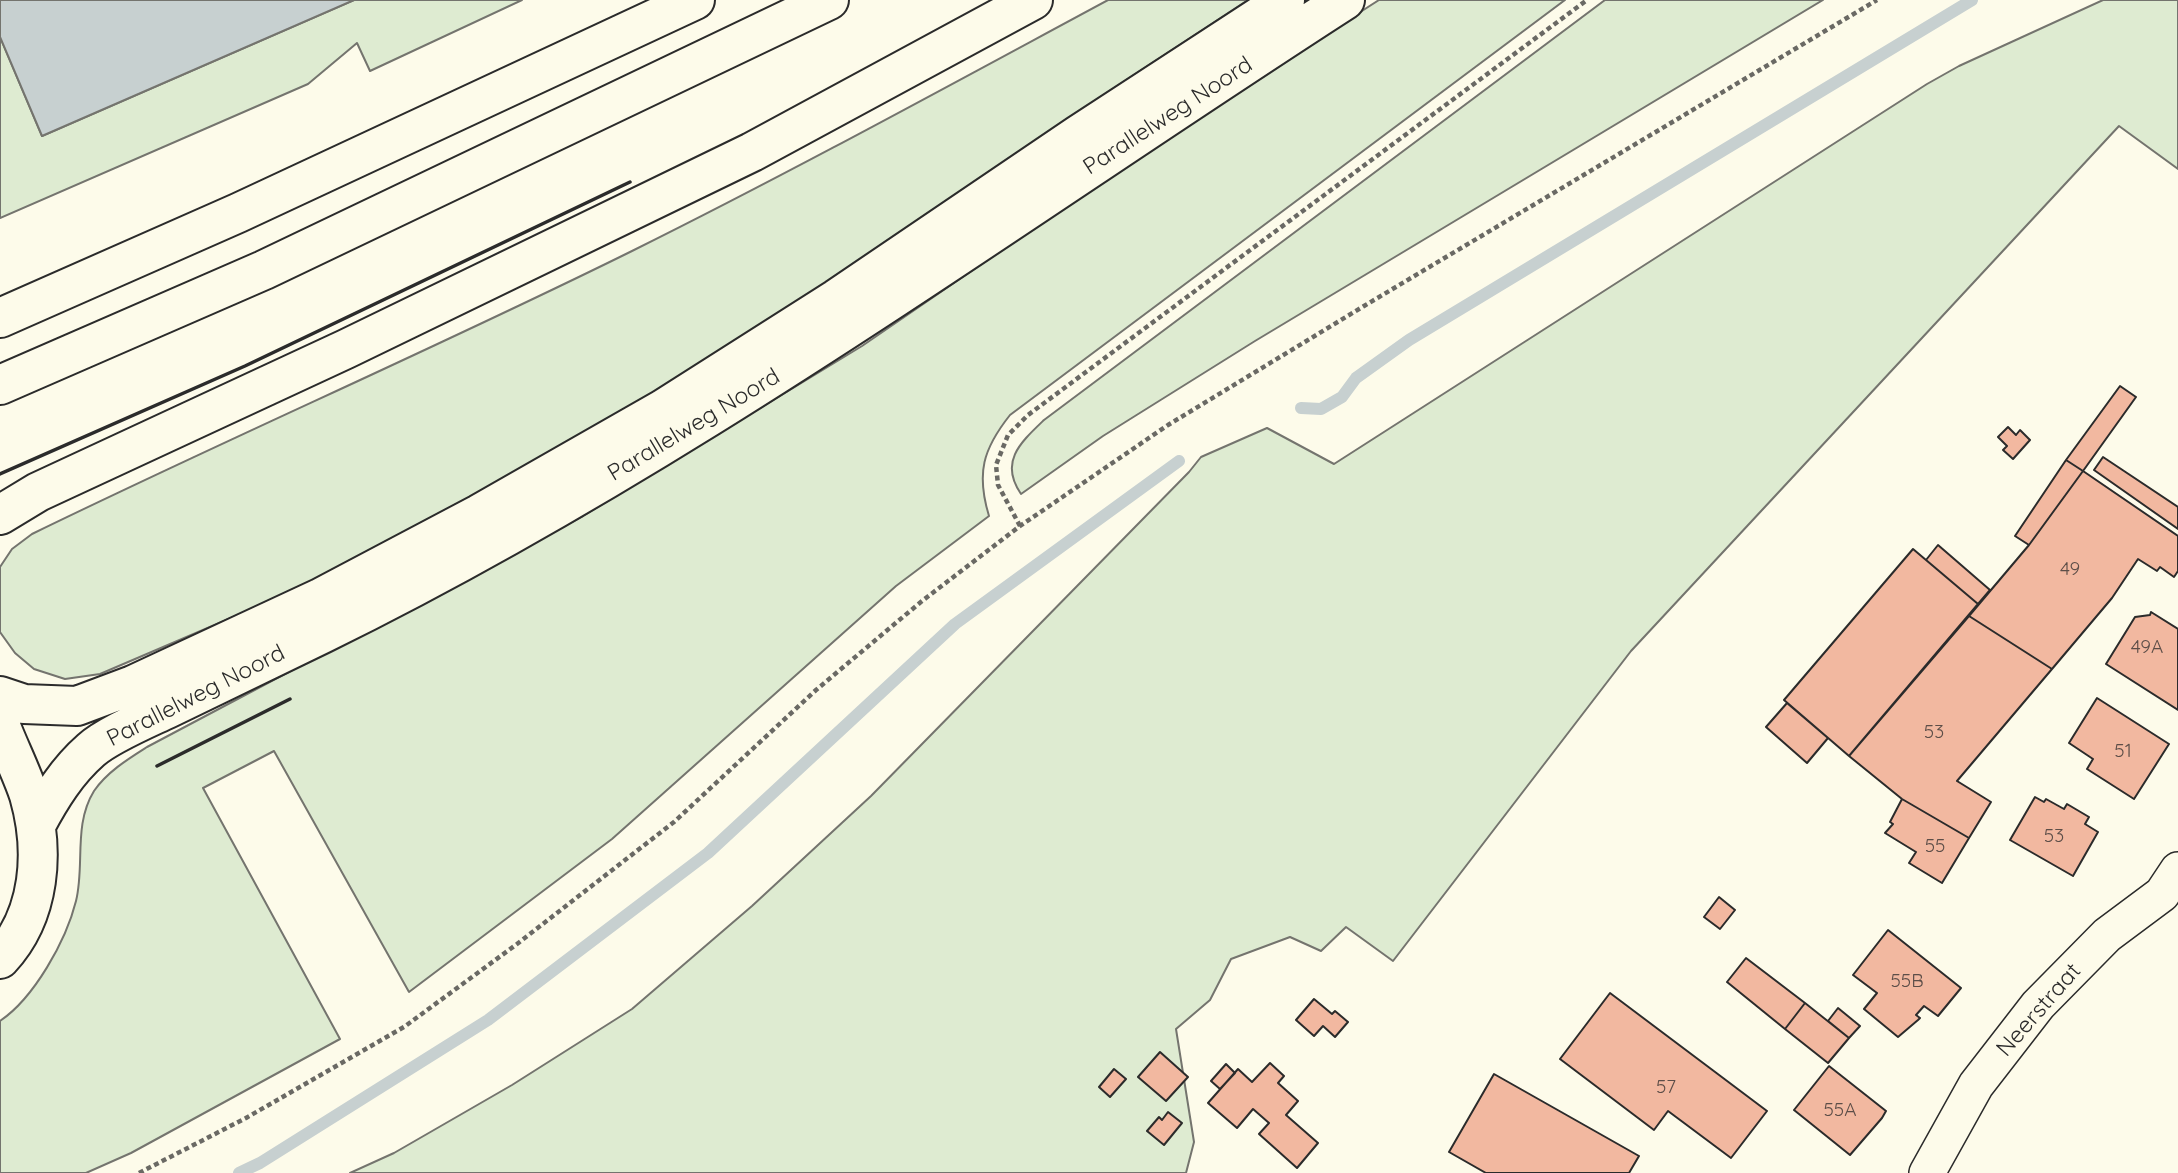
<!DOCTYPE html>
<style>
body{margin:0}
canvas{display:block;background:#fdfbea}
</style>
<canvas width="2178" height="1173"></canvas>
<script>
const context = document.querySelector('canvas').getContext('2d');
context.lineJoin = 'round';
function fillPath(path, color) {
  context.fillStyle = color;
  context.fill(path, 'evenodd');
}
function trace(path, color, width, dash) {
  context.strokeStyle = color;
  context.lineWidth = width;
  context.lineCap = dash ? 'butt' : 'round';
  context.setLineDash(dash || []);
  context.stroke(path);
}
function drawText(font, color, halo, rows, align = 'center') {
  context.font = font + ' Quicksand,sans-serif';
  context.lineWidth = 5;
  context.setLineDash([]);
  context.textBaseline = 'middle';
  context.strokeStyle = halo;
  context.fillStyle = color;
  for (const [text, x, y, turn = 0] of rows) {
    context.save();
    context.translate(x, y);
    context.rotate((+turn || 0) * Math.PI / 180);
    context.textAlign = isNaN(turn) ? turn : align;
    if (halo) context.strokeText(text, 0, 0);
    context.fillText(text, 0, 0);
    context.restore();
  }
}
const green = new Path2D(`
 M354,0h168l-152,71 -13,-28 -49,41 -308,134v-181l42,99z
 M1108,0h140l-149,98 -305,207 -131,83 -132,77 -244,129 -187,80 -35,5 -31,-10 -19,-16 -15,-21v-65l12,-18 20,-15c199,-97 402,-185 600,-283 161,-80 318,-166 476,-251z
 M1379,0h186l-555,415c-27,34 -34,58 -21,101l-93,70 -284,253 -203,153 -135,-241 -71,37 137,251 -209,114 -45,20h-86v-152c34,-23 66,-80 76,-120 9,-36 -3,-76 18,-110 13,-19 34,-32 53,-44l436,-231 279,-170 315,-216z
 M1605,0h218l-568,341 -152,95 -82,58c-22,-32 -1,-51 23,-74z
 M2103,0h75v169l-59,-43 -488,525 -238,310 -47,-34 -25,24 -31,-14 -59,22 -21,41 -34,29 18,113 -8,31h-836l44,-20 118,-68 120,-76 120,-103 119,-110 318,-324 12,-15 66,-29 67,36 593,-380 32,-18z`);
const water = new Path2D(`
 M0,0h354l-312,136 -42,-99z`);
const stream = new Path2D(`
 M1301,408l20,1 21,-12 14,-19 53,-38 563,-340
 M239,1173l21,-10 228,-143 220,-167 247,-229 224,-163`);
const building = new Path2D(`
 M2120,386l16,11 -53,74 -17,-11z
 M2008,427l8,8 4,-5 10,10 -17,19 -10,-9 4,-4 -9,-9z
 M2103,457l75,50v22l-84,-59z
 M2066,460l17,11 -54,74 -14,-9z
 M2083,471l95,65v35l-4,6 -14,-10 -3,4 -19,-12 -26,39 -60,71 -83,-53 60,-71z
 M1938,545l52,45 -12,14 -52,-44z
 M1913,549l65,55 -129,152 -65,-56z
 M2151,612l27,17v81l-72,-46 29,-47 15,-2z
 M1969,616l83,53 -95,112 34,21 -22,36 -67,-39 -53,-43z
 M2097,698l72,46 -35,55 -47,-30 6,-10 -24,-16z
 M1787,703l41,35 -21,25 -41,-36z
 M2035,797l9,5 2,-3 18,10 3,-5 22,13 -4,7 13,8 -25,44 -63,-36z
 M1902,799l67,39 -27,45 -33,-20 7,-11 -31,-19 8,-9 -3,-2z
 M1719,897l16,13 -15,19 -16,-12z
 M1888,930l73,58 -23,28 -14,-10 -8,9 4,3 -2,2 -20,17 -34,-28 13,-16 -24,-18z
 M1746,958l59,45 -20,26 -58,-47z
 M1610,993l157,118 -36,47 -63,-47 -14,19 -94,-71z
 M1314,999l18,15 3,-3 13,11 -13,15 -12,-11 -9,10 -18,-16z
 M1805,1003l44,35 -21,25 -43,-34z
 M1838,1008l22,18 -11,12 -21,-17z
 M1160,1052l28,25 -22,24 -28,-24z
 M1270,1063l14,13 -6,7 20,18 -12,14 32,28 -21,25 -38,-34 10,-11 -16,-14 -16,19 -29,-25 30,-34 14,13z
 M1226,1064l9,9 -15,16 -9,-8z
 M1829,1066l57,45 -4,7 -32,37 -56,-45z
 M1114,1069l12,10 -16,18 -11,-10z
 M1494,1074l145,82 -10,17h-143l-37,-21z
 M1168,1112l14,11 -18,22 -17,-14 12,-14 3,3z`);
const path = new Path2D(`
 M1020,526l-22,-41 -2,-20 12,-30 20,-20 559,-415
 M139,1173l107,-55 158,-91 113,-83 157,-122 142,-132 106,-89 98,-75 148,-101 196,-119 513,-306`);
const minor = new Path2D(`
 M1927,1173l49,-88 62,-80 69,-70 55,-41 16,-24`);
const trunk = new Path2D(`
 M0,696l24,8 53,2 56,-21 187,-87 159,-84 184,-105 173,-110 242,-164 207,-135
 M0,724c9,24 21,47 29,71 16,56 12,120 -29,164
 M36,825c15,-28 31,-54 55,-75 17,-15 55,-31 76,-41 51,-25 103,-50 155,-75 361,-177 686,-417 1023,-634`);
const motorway = new Path2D(`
 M0,318l238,-105 457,-213
 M0,385l264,-115 565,-270
 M0,515l38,-23 308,-143 406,-197 281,-152`);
const wall = new Path2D(`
 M0,474l245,-108 385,-184
 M157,766l133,-67`);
const numberNames = [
 ["49",2070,569],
 ["49A",2147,647],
 ["53",1934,732],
 ["51",2123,751],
 ["53",2054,836],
 ["55",1935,846],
 ["55B",1907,981],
 ["57",1666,1087],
 ["55A",1840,1110]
];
const streetNames = [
 ["Parallelweg Noord",1168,116,-33],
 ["Parallelweg Noord",694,425,-31],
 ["Parallelweg Noord",196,696,-27],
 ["Neerstraat",2039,1010,-49]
];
fillPath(green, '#deebd1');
trace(green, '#74746e', 2);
fillPath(water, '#c7d0d0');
trace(water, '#74746e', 2);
trace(stream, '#c7d0d0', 12);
fillPath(building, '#f2b8a0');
trace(building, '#2b2b2b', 2);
trace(minor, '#2b2b2b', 38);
trace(trunk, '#2b2b2b', 42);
trace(motorway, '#2b2b2b', 42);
trace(path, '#6a6964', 4.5, [5, 3.5]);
trace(minor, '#fdfbea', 35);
trace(trunk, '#fdfbea', 38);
trace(motorway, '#fdfbea', 38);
trace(wall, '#2b2b2b', 3.5);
drawText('19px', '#5d4e48', null, numberNames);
drawText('23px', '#2b2b2b', '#fdfbea', streetNames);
</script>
